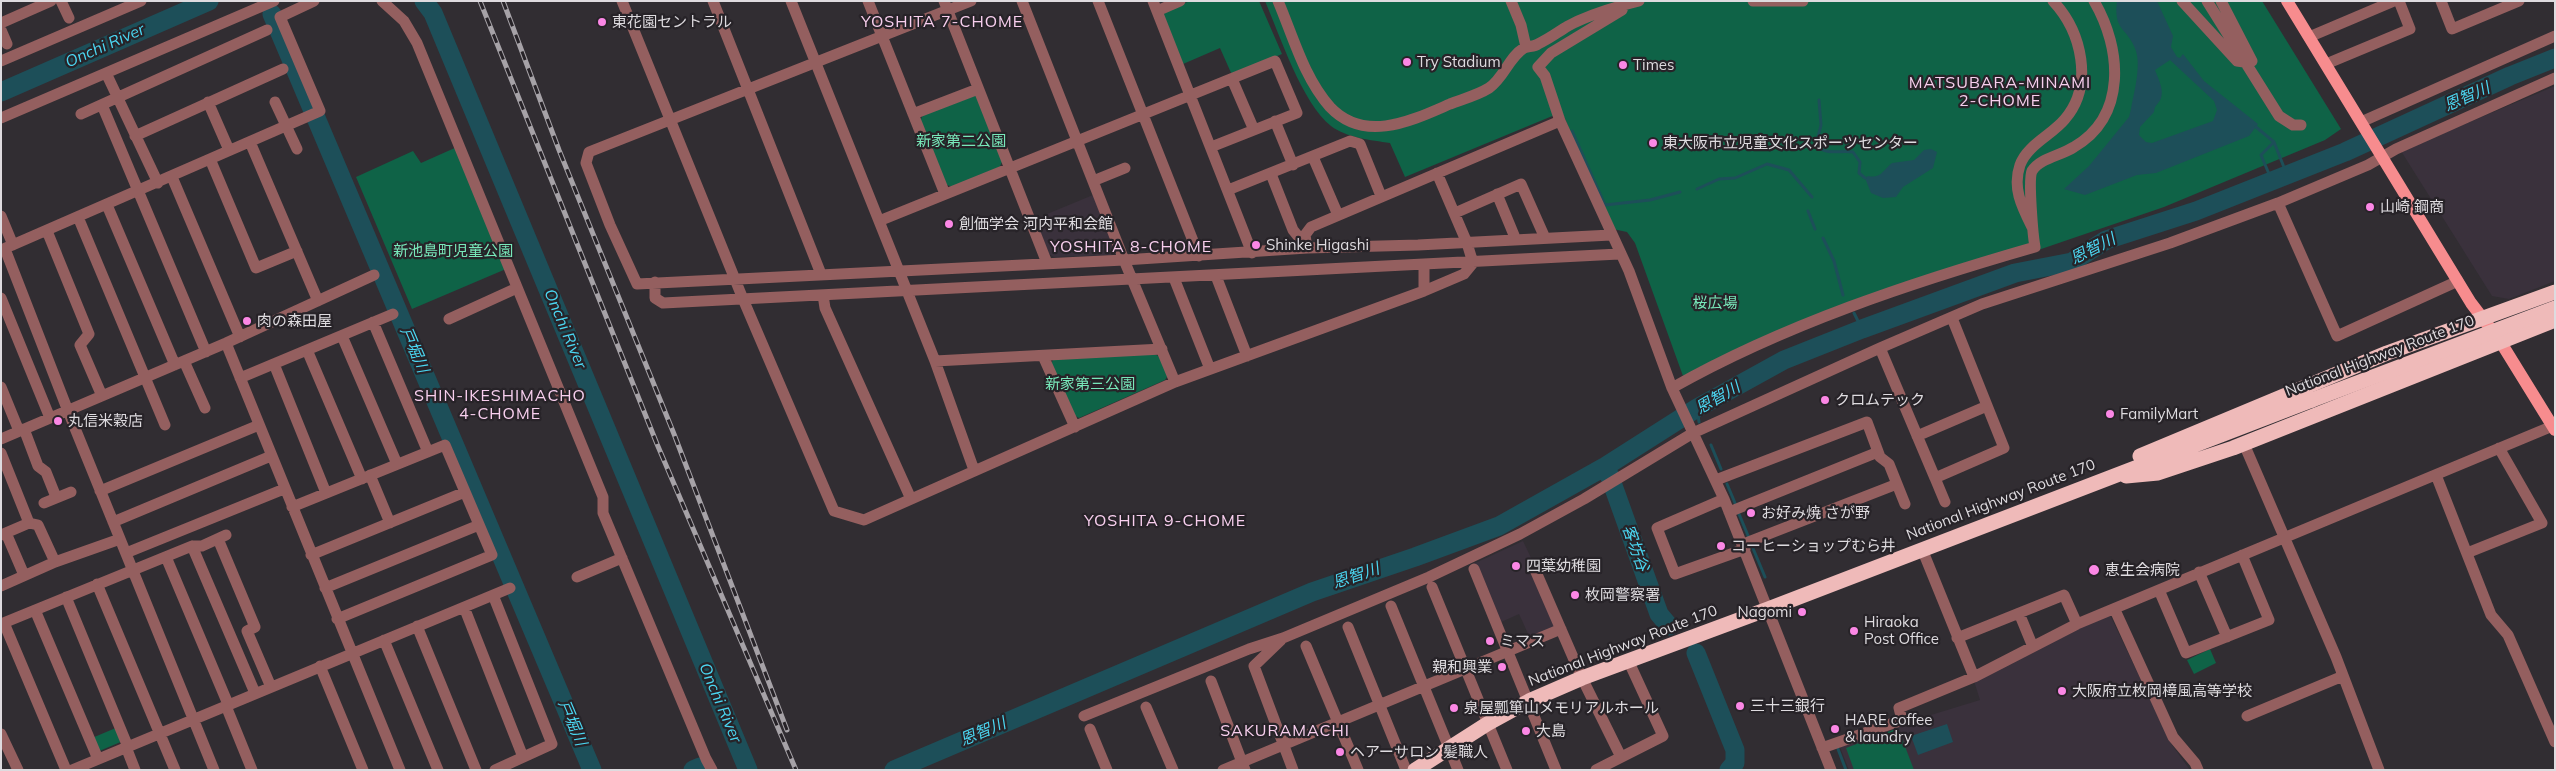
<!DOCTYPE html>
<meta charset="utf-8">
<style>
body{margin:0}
#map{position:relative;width:2556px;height:771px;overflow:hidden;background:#312d32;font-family:Mulish,sans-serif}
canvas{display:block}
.frame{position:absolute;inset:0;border:2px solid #dedbdf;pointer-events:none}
</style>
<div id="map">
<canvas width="2556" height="771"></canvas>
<div class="frame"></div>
</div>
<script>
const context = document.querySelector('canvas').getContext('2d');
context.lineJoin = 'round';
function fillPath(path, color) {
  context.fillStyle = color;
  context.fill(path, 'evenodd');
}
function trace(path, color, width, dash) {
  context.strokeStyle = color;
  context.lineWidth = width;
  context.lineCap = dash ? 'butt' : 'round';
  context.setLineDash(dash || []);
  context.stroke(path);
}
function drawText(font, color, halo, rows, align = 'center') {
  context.font = font + ' Mulish,"Noto Sans JP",sans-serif';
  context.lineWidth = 4.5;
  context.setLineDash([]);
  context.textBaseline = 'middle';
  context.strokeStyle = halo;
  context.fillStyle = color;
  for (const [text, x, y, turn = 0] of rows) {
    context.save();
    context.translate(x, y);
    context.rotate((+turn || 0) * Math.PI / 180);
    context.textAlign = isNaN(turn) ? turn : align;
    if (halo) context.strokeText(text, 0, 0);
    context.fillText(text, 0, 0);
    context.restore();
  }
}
const built = new Path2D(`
 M2555,86v195l-46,18 -17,-3 -91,-145z
 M1093,195l22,55 -4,5 -57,2 -5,-3 -14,-35z
 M1523,541l9,19 -5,2 28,65 -25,11 -11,-24 -20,9 -26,-59z
 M2110,615l62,130 18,25h-341l-9,-23 68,-25 72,-22 -6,-19 83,-44z`);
const green = new Path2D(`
 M1190,1h69l23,53 -50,21 -12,-27 -37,16 -20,-47 2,-6z
 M1265,1h997l79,128 -16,11 -161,67 -152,52 -3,-8 -326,125 -48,-133 -8,-11 -14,-3 -51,-117 -157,65 -15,-34c-19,-3 -43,-5 -59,-17 -29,-23 -51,-90 -66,-125z
 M971,94l5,2 27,64 -4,8 -47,19 -7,-3 -25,-62 3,-8z
 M457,147l49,122 -94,40 -56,-132 57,-26 8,12z
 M1153,353l12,7 5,12 -5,8 -86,38 -7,-4 -21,-50 3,-6z
 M2210,649l6,14 -22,11 -7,-14z
 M118,727l5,14 -26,11 -5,-14z
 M1898,728l16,42h-60l-8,-22z`);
const water = new Path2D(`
 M2117,1h40l16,35 -2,11 6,10 3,1 3,-4 21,27 54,43 -9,12 -93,37 -19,2 -52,20 -21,-6 25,-23 40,-49 2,-8c3,-17 10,-41 5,-58 -8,-24 -23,-19 -19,-50zM2170,60l44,41 3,9 -4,11 -61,22 -6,-1 -7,-7 1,-8 14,-15c0,-7 5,-8 7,-14 3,-9 -3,-20 -6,-28z
 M1931,149l6,3 -4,16 -30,19 -7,10 -13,1 -12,-5 -6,-15 3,-2c13,3 15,-6 24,-13l22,-3 10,-10z
 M1947,724l6,18 -35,13 -7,-19z`);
const stream = new Path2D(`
 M1819,100l2,25 -5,20c10,11 24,5 37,7l7,10 -1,11 6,5
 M2256,127l18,15 13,33
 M1572,131l33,74 45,-5 30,-8
 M2272,181l-11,-26 13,-13
 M1697,189l22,-10 16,-1 32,-14 22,6 23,27
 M1808,211l7,18
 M1823,238l11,23 9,34
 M1854,313l8,16
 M1697,408l2,14
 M1711,445l10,24
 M1727,484l8,19
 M1739,514l10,24
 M1752,546l13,31
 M1838,749l8,21`);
const river = new Path2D(`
 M424,1l9,12 315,757
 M272,14l320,756
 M1,92l208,-91
 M1606,466l53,148 10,12
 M1696,653l39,97v13l-6,7
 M693,770l7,-3
 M894,770l418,-178 103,-35 84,-31 107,-60 91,-58 87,-48 78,-31 153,-56 57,-11 34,-22 90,-29 149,-59 165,-76 45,-18`);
const minor = new Path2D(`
 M61,1l8,17
 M382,1l22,20 13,22 186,454v16l103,246 6,11
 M622,1l121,298 91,212 30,9 311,-138 249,-91v-25
 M713,1l108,273
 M791,1l144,360 39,109
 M868,1l77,193
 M944,1l103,262
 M971,1l-382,151 -3,11 24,62 27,59 487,-24 183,-12 111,-3 193,-10
 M1022,1l102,259 51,122
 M1098,1l101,255
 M1153,1l99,252
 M1278,1c15,35 26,77 52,106 35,37 83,13 120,-3 13,-5 28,-9 39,-16 15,-10 20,-31 35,-40 4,-2 10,-1 14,-4 11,-5 20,-12 30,-18 22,-12 47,-19 71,-25
 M1511,1l10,24 5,22
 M1625,1l-3,9 -71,43 -13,14 7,9 15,45 69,150 43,117 52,111 107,271
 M1753,1h50
 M2182,1l55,60 7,1
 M2207,1l72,115 14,9h8
 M2221,1l31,60
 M2441,1l11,28 67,-28
 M1157,11l23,-10
 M1,23l50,-22
 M1,30l6,14
 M2309,37l85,-36
 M1,61l140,-60
 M2326,64l84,-35 -11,-28
 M107,75l51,108
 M1232,79l22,51
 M208,102l21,48
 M275,102l22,47
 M102,105l104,247
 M81,114l186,-84
 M913,114l65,-25
 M1,118l273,-117
 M1275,121l18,44
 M2361,122l194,-86
 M135,136l148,-67
 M250,142l68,159
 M1313,157l25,58
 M210,159l46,109 41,-17
 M1271,174l22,56 13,16
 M172,177l68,160
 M1093,181l32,-13
 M1228,190l122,-49 10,3 21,52
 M1497,194l19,46
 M2278,203l59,133 121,-55
 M107,205l68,160
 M1455,213l66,-29 24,54
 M1,216l12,29
 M78,217l87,208
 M879,221l396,-160 22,52 -86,34
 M2032,227c-10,-20 -20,-39 -12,-62 7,-20 32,-30 45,-46 29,-34 17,-87 -12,-118
 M47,231l42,103 -9,11 22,51
 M1307,248l-2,-13 6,-8 249,-106
 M5,249l63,162 146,359
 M1,250l319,-139 -40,-94 34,-16
 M1216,276l31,80
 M1174,278l36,91
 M655,282v16l8,5 956,-49
 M1424,291l40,-17 9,-11 -6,-20 -30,-70
 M823,295l2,13 86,191
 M1,298l49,120
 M449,319l68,-31
 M373,322l55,130
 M342,336l55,128
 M226,343l174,427
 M1880,348l55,130 69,-30 -52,-130
 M307,350l55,129
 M1043,356l32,71
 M184,361l21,47
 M935,361l227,-12
 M274,364l52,129
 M240,378l153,-64
 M1,387l18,44
 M1672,388c111,-63 241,-106 363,-141 -2,-11 -7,-68 -3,-76 8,-13 28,-15 42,-24 53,-31 48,-98 20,-146
 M24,429l14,37 8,6 10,25
 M1917,436l70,-30
 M1,439l225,-96 148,-68
 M2244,444l92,213 43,113
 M1,453l28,70 -28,12
 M370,475l20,48
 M2436,475l55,140 17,20 47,107
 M1935,478l10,24
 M1716,480l151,-58 13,35 9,7 16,40
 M100,491l159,-66
 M1724,499l-67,29 18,46 70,-25
 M44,503l27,-11
 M292,507l153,-62 47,110 -155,64
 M1729,512l149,-60
 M113,522l158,-66
 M29,523l9,2 17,37
 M6,533l18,42
 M218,539l37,88 -8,4 24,56
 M1743,544l154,-60
 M192,546l63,147
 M1922,549l52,128
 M126,553l158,-64
 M2467,553l75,-30 -43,-75
 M311,555l154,-63
 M166,557l62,147
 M1533,565l49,113 39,79
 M1474,569l82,201
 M2199,572l28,65
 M577,577l45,-19
 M97,584l78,186
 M1,586l54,-24 65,-23
 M1432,587l75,183
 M325,588l154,-63
 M2159,590l27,63 83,-33 -27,-65
 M493,595l59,149 -57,26
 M66,597l62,150
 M1391,606l67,164
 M464,607l59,150
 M35,610l63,149
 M2115,610l58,127 22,26 3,7
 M2019,613l14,34
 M4,623l62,147
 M1,624l191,-78h10l24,-11
 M417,626l59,144
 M1348,627l58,143
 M1957,638l107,-43 13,29
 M384,640l54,130
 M1281,640l-27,26 39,104
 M1306,646l52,124
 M320,666l43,104
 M1211,681l34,89
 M226,706l26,64
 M1146,707l27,63
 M1084,716l165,-67 34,-11 146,-61 91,-43 64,-35 109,-66 187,-85 102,-44 188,-61 108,-40 90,-38 28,-16 159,-71
 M2247,716l96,-40
 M1090,729l17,41
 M1,734l17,36
 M126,747l9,23
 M1822,748l80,-28 -3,-12 75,-31 103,-53 478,-199
 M72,770l438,-182
 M1223,770l338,-141
 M1596,770l67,-34 -35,-76`);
const major = new Path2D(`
 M2287,1l184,302 29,38 55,89`);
const highway = new Path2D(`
 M2140,456l247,-103 168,-61
 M2126,476l32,-3 75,-25 322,-128
 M1415,770l72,-46 42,-23 53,-23 186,-69 544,-209`);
const rail = new Path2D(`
 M480,1l177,443 139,326
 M503,1l56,149 115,284 113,296`);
const highwayBridge = new Path2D(`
 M2312,400l243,-92`);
const markers = [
 [602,22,5,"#fb87e5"],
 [1407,62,5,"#fb87e5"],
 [1623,65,5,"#fb87e5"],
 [1653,143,5,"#fb87e5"],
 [2370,207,5,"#fb87e5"],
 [949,224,5,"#fb87e5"],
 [1256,245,5,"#fb87e5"],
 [247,321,5,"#fb87e5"],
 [1825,400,5,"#fb87e5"],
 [2110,414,5,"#fb87e5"],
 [58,421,5,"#fb87e5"],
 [1751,513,5,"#fb87e5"],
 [1721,546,5,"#fb87e5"],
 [1516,566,5,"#fb87e5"],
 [2094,570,6,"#fb87e5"],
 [1575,595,5,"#fb87e5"],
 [1802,612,5,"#fb87e5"],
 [1854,631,5,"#fb87e5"],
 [1490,641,5,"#fb87e5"],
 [1502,667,5,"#fb87e5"],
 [2062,691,5,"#fb87e5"],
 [1740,706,5,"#fb87e5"],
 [1454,708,5,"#fb87e5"],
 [1835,729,5,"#fb87e5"],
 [1526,731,5,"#fb87e5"],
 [1340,752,5,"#fb87e5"]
];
const poiNames = [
 ["東花園セントラル",612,22],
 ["Try Stadium",1417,62],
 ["Times",1633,65],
 ["東大阪市立児童文化スポーツセンター",1663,143],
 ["山崎 鋼商",2380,207],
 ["創価学会 河内平和会館",959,224],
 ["Shinke Higashi",1266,245],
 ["肉の森田屋",257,321],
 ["クロムテック",1835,400],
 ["FamilyMart",2120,414],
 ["丸信米穀店",68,421],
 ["お好み焼 さが野",1761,513],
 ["コーヒーショップむら井",1731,546],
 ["四葉幼稚園",1526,566],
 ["恵生会病院",2105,570],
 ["枚岡警察署",1585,595],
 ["Nagomi",1792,612,"right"],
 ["Hiraoka",1864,622],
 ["Post Office",1864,639],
 ["ミマス",1500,641],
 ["親和興業",1492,667,"right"],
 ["大阪府立枚岡樟風高等学校",2072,691],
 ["三十三銀行",1750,706],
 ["泉屋瓢箪山メモリアルホール",1464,708],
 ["HARE coffee",1845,720],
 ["& laundry",1845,737],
 ["大島",1536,731],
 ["ヘアーサロン 髪職人",1350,752]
];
const parkNames = [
 ["新家第二公園",961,141],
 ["新池島町児童公園",453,251],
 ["桜広場",1715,303],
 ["新家第三公園",1090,384]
];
const streetNames = [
 ["National Highway Route 170",2380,356,-21],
 ["National Highway Route 170",2001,500,-21],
 ["National Highway Route 170",1623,646,-21]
];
const neighbourhoodNames = [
 ["YOSHITA 7-CHOME",942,22],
 ["MATSUBARA-MINAMI",2000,83],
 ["2-CHOME",2000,101],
 ["YOSHITA 8-CHOME",1131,247],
 ["SHIN-IKESHIMACHO",500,396],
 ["4-CHOME",500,414],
 ["YOSHITA 9-CHOME",1165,521],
 ["SAKURAMACHI",1285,731]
];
const waterNames = [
 ["Onchi River",105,46,-24],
 ["恩智川",2467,97,-24],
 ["恩智川",2093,249,-27],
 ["Onchi River",565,329,67],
 ["戸堀川",414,350,67],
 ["恩智川",1718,398,-30],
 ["客坊谷",1635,548,70],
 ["恩智川",1356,576,-19],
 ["Onchi River",720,703,67],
 ["戸堀川",572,723,67],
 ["恩智川",983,732,-23]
];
fillPath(built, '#3a313c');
fillPath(green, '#0f6347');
fillPath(water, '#1d4f59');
trace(stream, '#1d4f59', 3);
trace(river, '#1d4f59', 19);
trace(minor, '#945f5f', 11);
trace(major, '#f78c8e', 12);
trace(highway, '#efbab9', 15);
trace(rail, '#a6a2a7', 5);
trace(rail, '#272328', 3, [9]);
trace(highwayBridge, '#efbab9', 15);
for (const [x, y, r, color] of markers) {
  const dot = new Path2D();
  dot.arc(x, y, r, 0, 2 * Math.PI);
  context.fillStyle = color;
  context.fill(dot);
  trace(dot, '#272328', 2);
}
drawText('15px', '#dedbdf', '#272328', poiNames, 'left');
drawText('15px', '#78e8ba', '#272328', parkNames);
drawText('15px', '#dedbdf', '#272328', streetNames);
context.letterSpacing = '1px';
drawText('16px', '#f8cfee', '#272328', neighbourhoodNames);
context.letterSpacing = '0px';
drawText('italic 16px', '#4bd7f2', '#272328', waterNames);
</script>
